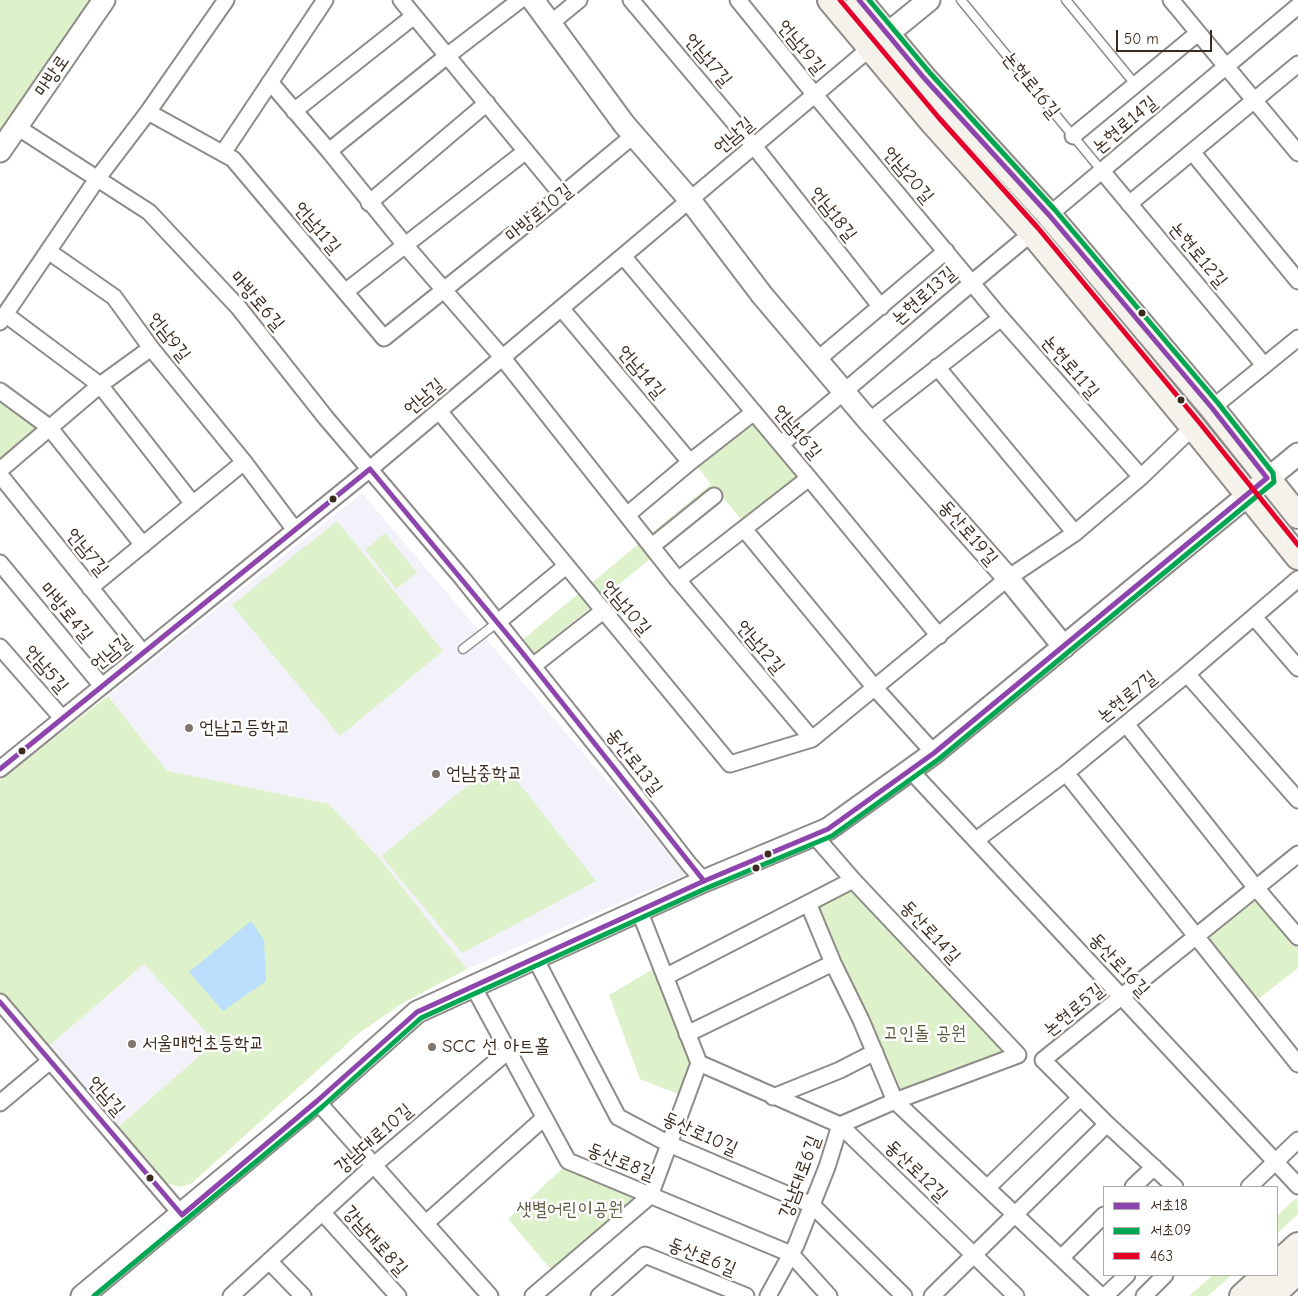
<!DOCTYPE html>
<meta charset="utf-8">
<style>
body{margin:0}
#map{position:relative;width:1298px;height:1296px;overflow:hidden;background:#fff;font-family:"Comic Neue","Poor Story",sans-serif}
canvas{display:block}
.legend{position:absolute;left:1103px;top:1186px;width:175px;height:90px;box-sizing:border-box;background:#fff;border:1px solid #b1aaa5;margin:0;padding:6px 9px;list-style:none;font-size:15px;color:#3b2a1e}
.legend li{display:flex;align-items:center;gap:10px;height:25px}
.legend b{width:25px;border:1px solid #b1aaa5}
.scale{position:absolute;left:1116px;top:30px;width:96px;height:22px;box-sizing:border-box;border:2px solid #3b2a1e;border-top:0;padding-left:6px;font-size:15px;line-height:18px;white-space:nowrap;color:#3b2a1e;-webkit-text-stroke:4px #fff;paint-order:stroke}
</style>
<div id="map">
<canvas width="1298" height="1296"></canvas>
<ul class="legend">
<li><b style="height:6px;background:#8e44ad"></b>서초18</li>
<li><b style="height:6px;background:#00a651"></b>서초09</li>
<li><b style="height:6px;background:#e4002b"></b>463</li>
</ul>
<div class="scale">50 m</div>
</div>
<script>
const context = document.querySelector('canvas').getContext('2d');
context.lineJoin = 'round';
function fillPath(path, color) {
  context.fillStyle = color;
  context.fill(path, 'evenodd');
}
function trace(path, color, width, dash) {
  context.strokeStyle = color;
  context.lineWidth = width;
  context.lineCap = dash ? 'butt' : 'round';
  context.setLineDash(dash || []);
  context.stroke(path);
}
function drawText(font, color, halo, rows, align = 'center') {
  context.font = font + ' "Comic Neue","Poor Story",sans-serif';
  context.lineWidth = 5;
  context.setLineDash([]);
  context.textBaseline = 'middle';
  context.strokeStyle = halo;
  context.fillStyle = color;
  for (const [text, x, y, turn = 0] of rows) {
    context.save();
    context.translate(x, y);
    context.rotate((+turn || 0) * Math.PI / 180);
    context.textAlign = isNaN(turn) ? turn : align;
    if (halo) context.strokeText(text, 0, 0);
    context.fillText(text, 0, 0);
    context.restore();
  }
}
const built = new Path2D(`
 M362,493l324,381 -219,95 -87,-110 -51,-55 -162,-33 -59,-75z
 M144,964l71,78 -99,87 -67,-83z`);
const green = new Path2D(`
 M0,0h98l-98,142z
 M0,400l39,28 -39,32z
 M750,421l48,57 -55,44 -19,-23 -193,157 -11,-14 191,-158 -15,-19z
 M337,521l106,130 -103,85 -108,-131z
 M385,533l32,40 -21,16 -31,-39z
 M108,696l59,75 162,33 51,55 87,110 -64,34 -44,30 -167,150 -11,4 -16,-4 -49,-54 99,-87 -71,-78 -95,82 -49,-53v-213z
 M488,769l22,3 86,109 -134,72 -81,-97z
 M853,880l165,175 -123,46 -87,-198z
 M1259,898l39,47v23l-41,32 -50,-60z
 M660,965l39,98 -13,34 -46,-18 -31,-84z
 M564,1167l73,30 -84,75 -45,-53z
 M1297,1197l1,17 -21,20v-18z
 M1213,1275h19l-24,21h-19z`);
const water = new Path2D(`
 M251,921l13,19 2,41 -43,30 -34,-39z`);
const lane = new Path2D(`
 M961,0l141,171
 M1066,0l69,84
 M463,649l35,-27`);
const street = new Path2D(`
 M401,0l161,195
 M631,0l123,146 127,161
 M738,0l77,95 186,223 140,159
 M1171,0l127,153
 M551,23l28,-23
 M270,82l59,69 76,94 97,112 176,223 134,159
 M294,111l120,-95
 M148,112l85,47 151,179 178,-143 72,-60
 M17,127l132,85 90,96 87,110 137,161 152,190 74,95 15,17
 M1073,136l125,-103
 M329,151l118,-95 73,-56
 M223,153l102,-153
 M1193,153l105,128
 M1102,171l162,194
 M369,203l118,-100
 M1129,204l169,-140
 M1049,215l249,-209
 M48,251l66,46 37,51 93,114 51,68
 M623,256l186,222 130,158
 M345,292l181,-141
 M561,308l129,154
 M5,314l95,71 93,119
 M0,322l97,-143 51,-67 78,-112
 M817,360l129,-109
 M937,367l138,166
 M0,391l49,36 94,118
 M1212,408l86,-70
 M439,411l291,353 82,-25 196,-161 67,-45 66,-56 52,-50
 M869,421l132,-103
 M781,444c85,-69 166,-142 251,-211
 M0,470l100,-85 51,-37
 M0,475l143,178
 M627,515l63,-53 64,-50
 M744,529l131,159 59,65
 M652,546l62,-50
 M0,563l102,123
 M678,580l131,-102
 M90,588l154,-126
 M1254,617l44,51
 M498,622l68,-56
 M0,647l62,71
 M533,666l70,-55
 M1187,674l111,126
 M1126,724l130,164 42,49
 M0,769l370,-300 499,-420
 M911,771l387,415
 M1066,773l232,291
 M814,835l39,45 165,175
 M976,840l90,-67 121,-99 111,-95
 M808,903l25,60 28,57 34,81 206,195
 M639,910l60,153 141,62 176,171
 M535,958l83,159 51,27 143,61 92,91
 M665,977l188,-97
 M473,986l95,175 223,93 38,42
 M0,1002l182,213
 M687,1034l146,-71
 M1043,1060l255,-206
 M1043,1060l64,64 68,63
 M773,1097l67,-27 35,-18
 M317,1101l173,195
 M0,1103l50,-42
 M1133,1187l21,-20
 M1249,1187l49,-47
 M987,1188l93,-90
 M322,1212l76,84
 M426,1223l118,-105
 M1061,1258l43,-43
 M269,1261l34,35
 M231,1296l143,-131 134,-114
 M533,1296l117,-100 49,-133
 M599,1296l46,-41 101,41
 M768,1296l28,-51 31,-78 13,-42 55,-24 123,-46
 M932,1296l175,-172
 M1105,1296l22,-21
 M1144,1296l21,-21`);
const secondary = new Path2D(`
 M533,0l91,124 66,76 72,95 105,124 141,159 56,69
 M875,44l54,-44
 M0,151l104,-151
 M82,1296l235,-195 100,-89 287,-131 124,-52 106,-76 364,-299`);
const primary = new Path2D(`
 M830,0l103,123 99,110 161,194 105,130
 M859,0l65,78 125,137 163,193 86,108
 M1277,1264l21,-19
 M1242,1296l23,-21
 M1272,1296l26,-25`);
const bus1 = new Path2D(`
 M0,769l370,-300 151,182 183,230
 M0,1002l182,213 135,-114 100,-89 287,-131 124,-52 106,-76 333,-275 -55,-70 -163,-193 -125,-137 -65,-78`);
const bus2 = new Path2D(`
 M94,1296l228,-189 99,-89 286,-130 125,-52 107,-77 335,-277 -1,-9 -55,-70 -163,-193 -125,-137 -61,-73`);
const bus3 = new Path2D(`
 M840,0l99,118 99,110 161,194 99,123`);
const markers = [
 [1142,313,4.5,"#3b2a1e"],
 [1181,400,4.5,"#3b2a1e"],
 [333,499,4.5,"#3b2a1e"],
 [189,728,5,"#80756d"],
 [22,751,4.5,"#3b2a1e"],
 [436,774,5,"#80756d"],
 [768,854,4.5,"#3b2a1e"],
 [756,868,4.5,"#3b2a1e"],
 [132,1044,5,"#80756d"],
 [432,1047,5,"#80756d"],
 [150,1178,4.5,"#3b2a1e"]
];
const streetNames = [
 ["언남19길",801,47,51],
 ["언남17길",708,60,50],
 ["마방로",52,76,-55],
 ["논현로16길",1031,85,51],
 ["논현로14길",1125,125,-40],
 ["언남길",734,136,-40],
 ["언남20길",908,175,50],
 ["마방로10길",539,213,-39],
 ["언남18길",833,214,52],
 ["언남11길",317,228,50],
 ["논현로12길",1198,255,50],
 ["논현로13길",924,296,-41],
 ["마방로6길",257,301,49],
 ["언남9길",169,337,52],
 ["논현로11길",1070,367,49],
 ["언남14길",641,372,50],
 ["언남길",424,397,-40],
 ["언남16길",797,432,50],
 ["동산로19길",968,533,49],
 ["언남7길",87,552,51],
 ["언남10길",626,608,50],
 ["마방로4길",66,612,50],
 ["언남12길",760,647,50],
 ["언남길",111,653,-39],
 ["언남5길",46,669,49],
 ["논현로7길",1127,697,-39],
 ["동산로13길",634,762,52],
 ["동산로14길",930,932,47],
 ["동산로16길",1119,965,47],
 ["논현로5길",1074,1010,-39],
 ["언남길",106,1096,49],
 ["동산로10길",700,1134,24],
 ["강남대로10길",374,1139,-41],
 ["동산로8길",621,1162,22],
 ["동산로12길",916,1171,44],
 ["강남대로6길",800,1177,-70],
 ["강남대로8길",375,1241,48],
 ["동산로6길",702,1257,22]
];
const poiNames = [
 ["언남고등학교",199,728],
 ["언남중학교",446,774],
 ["서울매헌초등학교",142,1044],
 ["SCC 선 아트홀",442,1047]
];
const parkNames = [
 ["고인돌 공원",925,1034],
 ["샛별어린이공원",570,1210]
];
fillPath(built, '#f3f1f9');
fillPath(green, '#ddf1ca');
fillPath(water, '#badefc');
trace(lane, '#8e8b88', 11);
trace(street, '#8e8b88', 19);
trace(secondary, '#8e8b88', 25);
trace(primary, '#8e8b88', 28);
trace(lane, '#fff', 8);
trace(street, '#fff', 15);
trace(secondary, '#fff', 21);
trace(primary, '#f5f1eb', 24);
trace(bus1, '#8e44ad', 5);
trace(bus2, '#00a651', 5);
trace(bus3, '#e4002b', 5);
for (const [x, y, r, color] of markers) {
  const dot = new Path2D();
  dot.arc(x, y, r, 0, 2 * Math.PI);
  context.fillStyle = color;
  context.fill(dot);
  trace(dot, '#fff', 2);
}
drawText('19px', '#3b2a1e', '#fff', streetNames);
drawText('19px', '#3b2a1e', '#fff', poiNames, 'left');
drawText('19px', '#5c593e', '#fff', parkNames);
</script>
